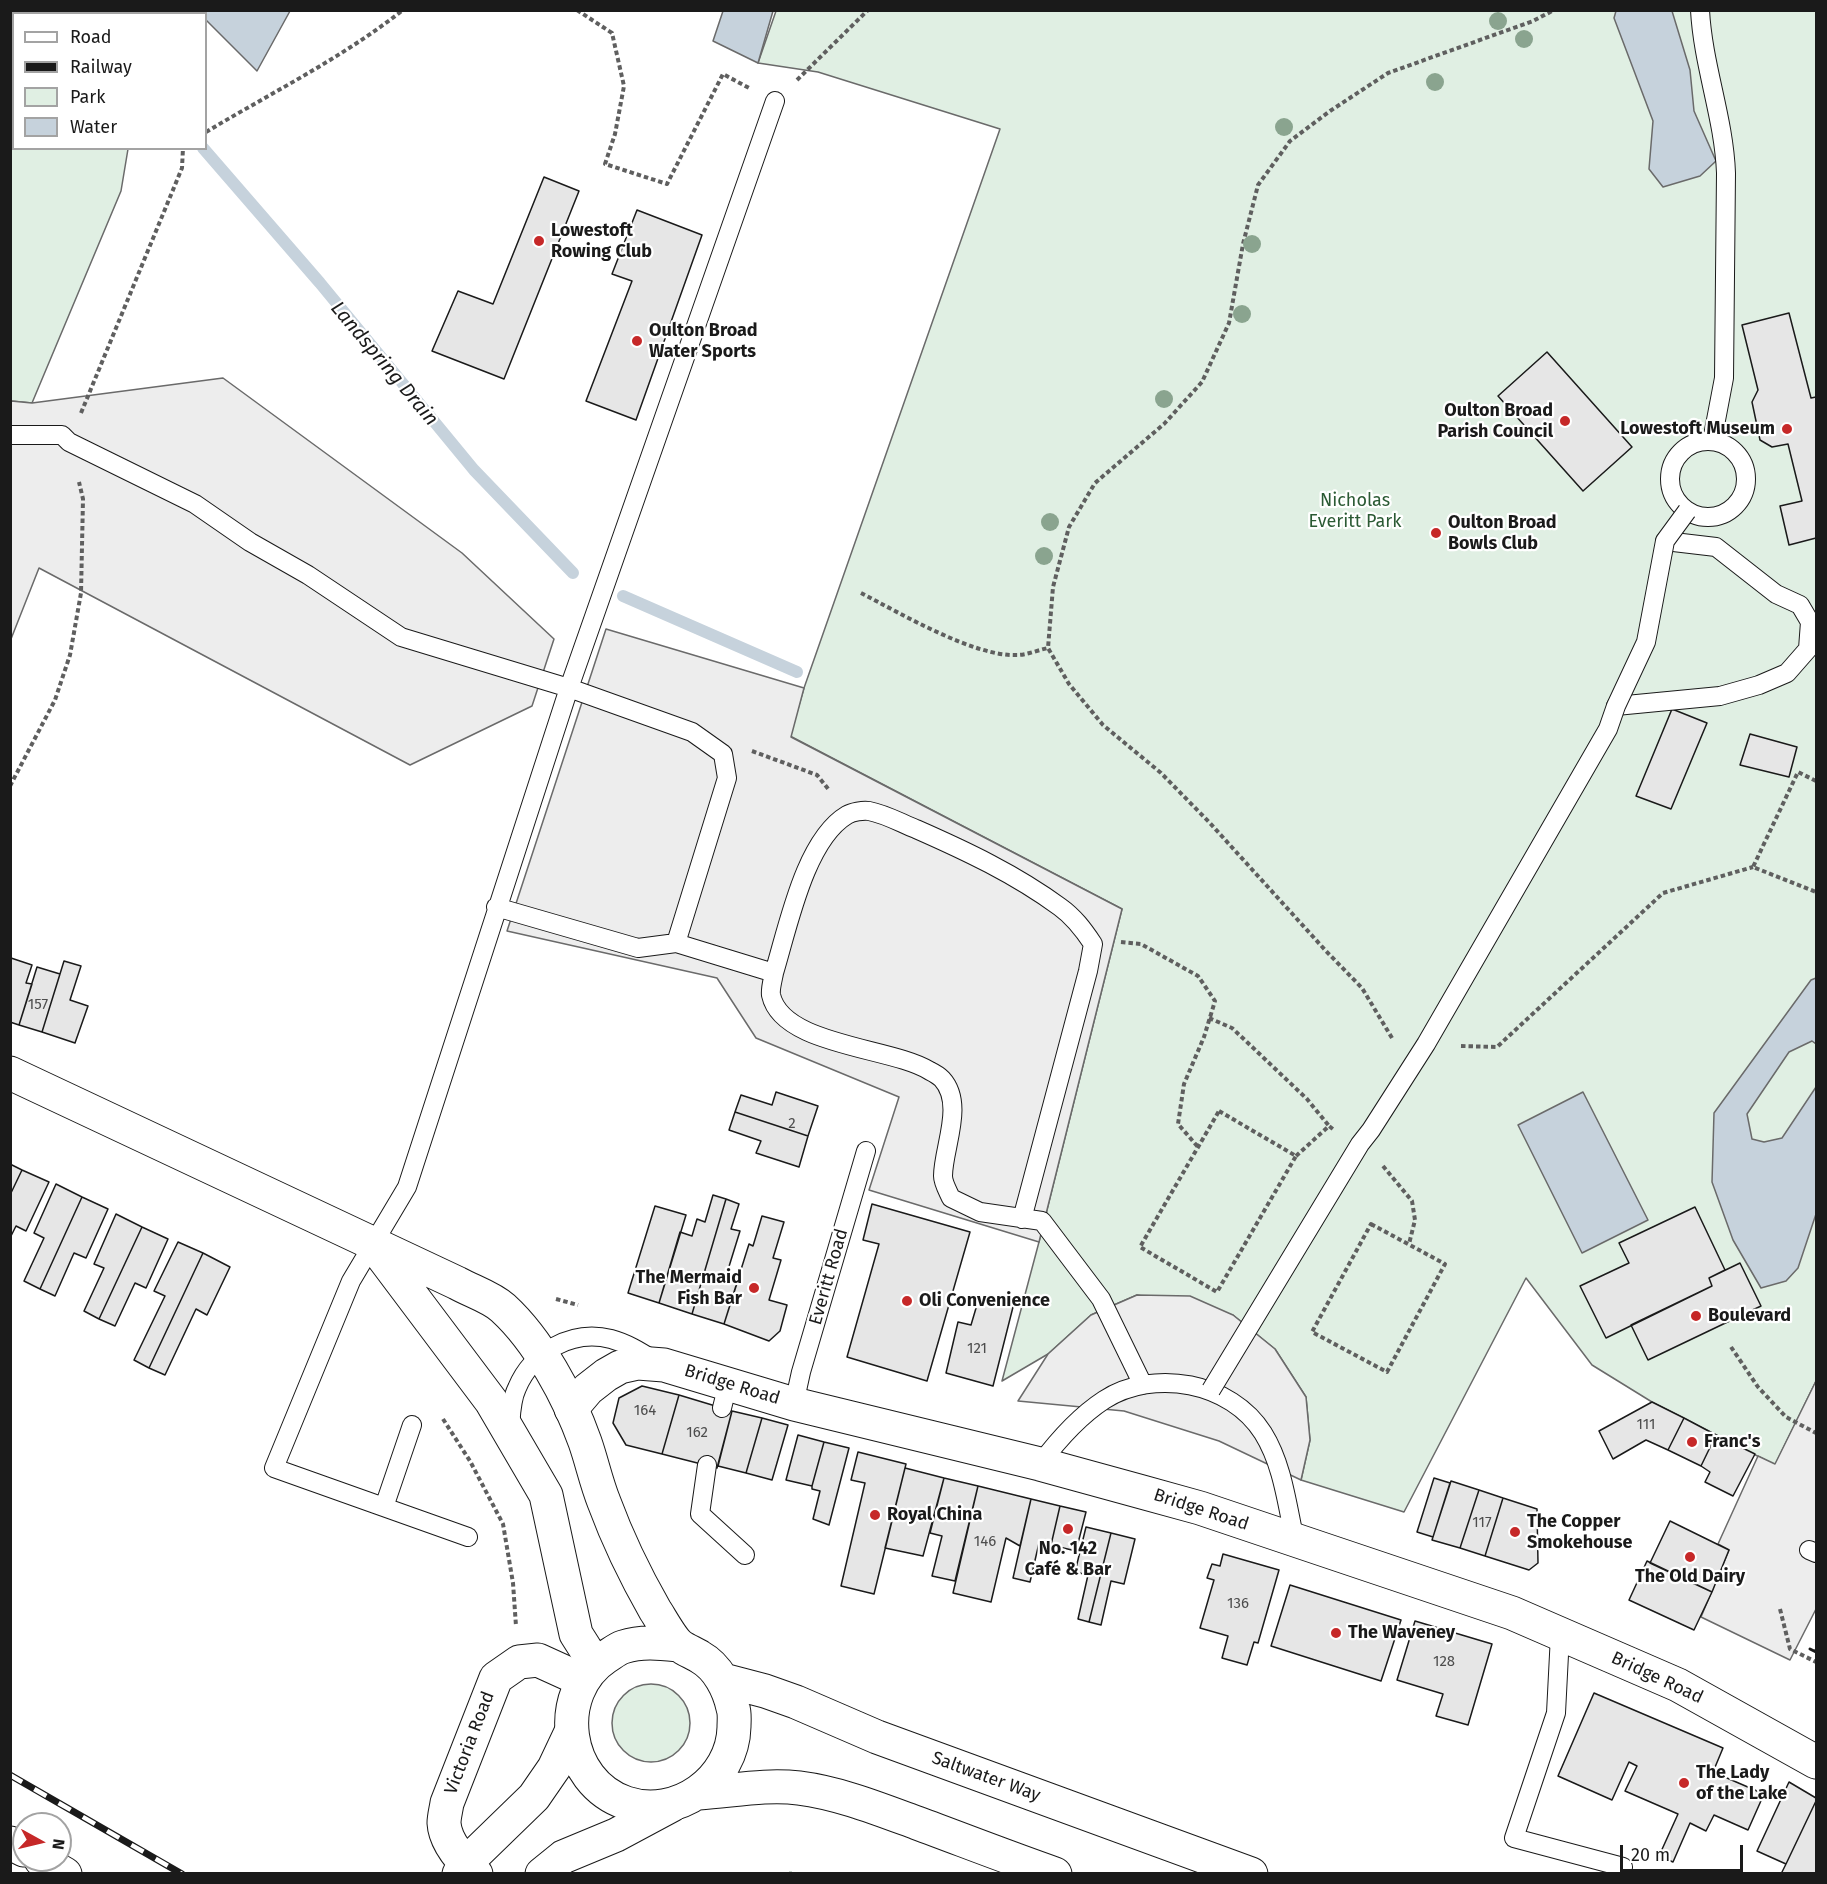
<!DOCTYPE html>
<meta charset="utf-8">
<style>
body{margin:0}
#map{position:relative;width:1827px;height:1884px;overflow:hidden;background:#fff;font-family:"Fira Sans",sans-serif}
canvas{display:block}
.frame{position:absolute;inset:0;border:12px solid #1a1a1a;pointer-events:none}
.legend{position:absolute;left:12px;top:12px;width:195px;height:138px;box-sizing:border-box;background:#fff;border:2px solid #a3a3a3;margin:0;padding:8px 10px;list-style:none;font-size:18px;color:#1a1a1a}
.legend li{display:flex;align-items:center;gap:12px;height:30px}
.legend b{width:30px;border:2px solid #a3a3a3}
.north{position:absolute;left:12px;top:1812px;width:60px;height:60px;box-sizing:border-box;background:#fff;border:2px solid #a3a3a3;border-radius:50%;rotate:98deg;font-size:16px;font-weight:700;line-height:24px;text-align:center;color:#1a1a1a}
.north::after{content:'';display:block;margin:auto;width:21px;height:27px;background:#c62828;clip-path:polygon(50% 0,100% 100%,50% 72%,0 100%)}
.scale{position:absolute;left:1620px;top:1845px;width:123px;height:27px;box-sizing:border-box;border:3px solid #1a1a1a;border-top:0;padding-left:8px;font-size:18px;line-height:21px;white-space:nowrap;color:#1a1a1a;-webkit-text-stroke:4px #fff;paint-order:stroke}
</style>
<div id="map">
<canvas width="1827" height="1884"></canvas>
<div class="frame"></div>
<ul class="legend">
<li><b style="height:8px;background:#fff"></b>Road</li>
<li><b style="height:8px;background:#1a1a1a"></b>Railway</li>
<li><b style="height:16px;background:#e0efe3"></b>Park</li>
<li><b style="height:16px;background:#c6d2dc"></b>Water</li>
</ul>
<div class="north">N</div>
<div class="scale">20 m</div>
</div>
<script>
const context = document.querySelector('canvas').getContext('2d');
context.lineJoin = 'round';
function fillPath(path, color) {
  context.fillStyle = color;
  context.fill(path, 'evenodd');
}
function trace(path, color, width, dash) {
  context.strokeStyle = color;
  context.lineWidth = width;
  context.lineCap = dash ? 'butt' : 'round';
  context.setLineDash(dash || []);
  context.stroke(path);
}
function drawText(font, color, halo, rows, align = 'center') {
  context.font = font + ' "Fira Sans",sans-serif';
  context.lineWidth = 4.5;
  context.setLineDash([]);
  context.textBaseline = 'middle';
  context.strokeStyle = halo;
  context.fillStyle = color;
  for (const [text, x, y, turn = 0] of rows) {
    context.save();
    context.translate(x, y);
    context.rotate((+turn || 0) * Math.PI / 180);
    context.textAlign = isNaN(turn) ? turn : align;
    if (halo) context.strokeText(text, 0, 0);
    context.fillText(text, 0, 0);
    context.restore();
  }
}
const green = new Path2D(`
 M10,11h18l2,2 -16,1v134l114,1 -7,42 -89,212 -21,-2z
 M776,11h1040v1370l-41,84 -123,-63 -60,-37 -66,-87 -122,234 -103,-32 9,-40 -4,-43 -31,-48 -42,-34 -96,-20 -46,20 -43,39 -46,27 37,-139 83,-333 -332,-173 14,-48 196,-559 -182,-57 -60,-9z
 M612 1723a39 39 0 1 1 78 0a39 39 0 1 1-78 0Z`);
const parking = new Path2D(`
 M223,378l239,175 92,86 -22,67 -122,59 -371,-197 -28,71v-238l21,2z
 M606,629l198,59 -13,49 331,172 -83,333 -170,-52 30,-93 -143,-59 -39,-60 -210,-47z
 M1137,1295l53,1 43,19 42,34 31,48 4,43 -9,40 -82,-39 -95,-30 -106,-10 30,-47 43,-39z
 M1816,1381v228l-26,51 -89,-43 28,-67 -11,-6 40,-88 17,8z`);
const water = new Path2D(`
 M196,11h94l-33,60 -51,-51v-6l-7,-1z
 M723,11h50l-15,52 -45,-22z
 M1616,11h56l18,59 4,41 22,50 -16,15 -37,11 -14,-18 4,-48 -39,-103z
 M1816,978v66l-4,-3 -23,11 -42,62 5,25 12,3 18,-4 34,-51v127l-18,54 -12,13 -25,7 -28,-48 -21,-58 2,-69 97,-133z
 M1583,1092l65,128 -66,33 -64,-128z`);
const stream = new Path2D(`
 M91,10l2,4
 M203,148l117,135 154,187 99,103
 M623,596l174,76`);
const building = new Path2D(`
 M544,177l35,14 -75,188 -72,-28 26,-60 35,13z
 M637,210l65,25 -66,185 -50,-19 46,-120 -20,-7z
 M1789,313l22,85 5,-1v141l-27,7 -9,-39 22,-5 -14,-57 -16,3 -12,-7 -8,-38 6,-12 -16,-65z
 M1547,352l85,95 -49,44 -85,-95z
 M1672,709l35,14 -36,86 -35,-13z
 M1750,734l47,13 -8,30 -49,-12z
 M11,958l21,7 -6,18 6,1 -13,41 -9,-3z
 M64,961l17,5 -11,34 18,6 -13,37 -33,-11z
 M37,967l23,7 -18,58 -23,-7z
 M776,1092l42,14 -10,30 -73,-24 6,-17 31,10z
 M735,1112l73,24 -9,31 -43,-14 5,-12 -32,-11z
 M10,1164l12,6 -12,25z
 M22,1170l27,12 -23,49 -10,-5 -6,12v-43z
 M56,1184l26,13 -42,92 -16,-8 20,-43 -10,-5z
 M713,1195l13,4 -34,115 -33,-11 21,-71 12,4 5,-17 8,3z
 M82,1197l26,12 -22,49 -12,-5 -19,43 -15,-7z
 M726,1199l13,5 -8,25 9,2 -13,42 12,4 -15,47 -32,-10z
 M872,1204l98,28 -43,149 -80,-24 32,-113 -16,-4z
 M655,1206l31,9 -27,88 -31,-10z
 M1695,1207l30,63 -16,8 3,8 -106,52 -26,-52 49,-23 -10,-20z
 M116,1214l26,13 -43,92 -15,-8 20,-43 -10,-4z
 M762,1216l22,6 -11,36 8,2 -12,40 18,5 -7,26 -11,10 -45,-17 25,-80 4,2z
 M142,1227l26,12 -22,49 -11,-5 -20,43 -16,-7z
 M178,1242l25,11 -54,115 -15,-8 31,-64 -11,-5z
 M203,1253l27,14 -23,48 -11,-6 -31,66 -16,-7z
 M1740,1263l21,43 -113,54 -17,-35 81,-39 -3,-8z
 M979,1298l34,9 -20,79 -47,-13 12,-51 13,3z
 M642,1386l37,9 -17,59 -36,-9 -13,-22 6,-25z
 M679,1395l53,16 -15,57 -55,-14z
 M1652,1402l32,16 -16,32 -22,-10 -33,19 -14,-28z
 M732,1411l30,7 -16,55 -28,-7z
 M762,1418l26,7 -16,55 -26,-7z
 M1684,1418l32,17 -15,31 -33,-16z
 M798,1435l26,7 -12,44 -26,-6z
 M1716,1435l39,19 -22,42 -28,-14 5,-10 -9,-6z
 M824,1442l25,6 -20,77 -16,-6 7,-28 -8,-2v-3z
 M858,1452l48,12 -32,130 -33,-8 24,-103 -14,-3z
 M905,1468l39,10 -21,78 -38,-8z
 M944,1478l34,8 -23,95 -23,-5 10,-40 -12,-3z
 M1434,1478l16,5 -17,54 -16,-5z
 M1451,1481l28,9 -19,58 -28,-8z
 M978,1486l53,13 -11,47 -14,-8 -15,64 -38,-9z
 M1479,1490l24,8 -18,58 -25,-8z
 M1503,1498l34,11 1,54 -9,7 -44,-14z
 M1031,1499l29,7 -9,39 -12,-2 -9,39 -17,-4z
 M1060,1506l26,6 -10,39 -25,-6z
 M1670,1521l59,29 -17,42 -62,-29z
 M1086,1527l25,6 -22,89 -11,-3 10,-44 -13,-3z
 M1111,1533l24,6 -11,45 -13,-3 -10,44 -12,-3z
 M1223,1554l56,16 -21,73 -4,-1 -7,23 -25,-7 6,-22 -28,-8 14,-48 -7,-2 5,-14 8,2z
 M1647,1561l65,31 -18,38 -65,-30z
 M1290,1585l111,35 -20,61 -110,-35z
 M1415,1621l77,23 -24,81 -32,-9 7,-22 -46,-14z
 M1594,1693l129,55 -10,24 51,22 -16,36 -34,-15 -8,16 -16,-8 -17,39 -14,-6 19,-42 -53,-23 12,-25 -8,-4 -17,38 -54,-24z
 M1789,1782l27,16v3l-30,63 -29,-13z
 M1816,1801v73h-35l5,-10z`);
const path = new Path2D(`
 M113,10l3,4
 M577,10l35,23 12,53 -9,48 -10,30 62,20 56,-110 26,14
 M797,80l71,-70
 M206,132c65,-39 136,-74 197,-122
 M81,413l101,-245 1,-20
 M861,593c39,20 113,64 156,62 10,0 21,-5 31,-7
 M752,751l65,24 12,15
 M1816,781l-18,-9 -45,95 63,25
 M10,786l45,-86 15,-45 11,-62 2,-94 -4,-17
 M1121,942l20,2 57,32 17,25 -11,36 -20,47 -6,40 20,23
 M1209,1018l23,10 16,15 59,56 22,27
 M1392,1038l-30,-50 -36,-37 -117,-129 -48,-49 -58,-48 -34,-41 -21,-36 5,-61 16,-60 26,-44 69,-59 38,-42 27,-59 14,-79 15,-59 32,-44 40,-30 58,-38 145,-52 21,-11
 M1461,1046l36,1 166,-154 90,-26
 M1219,1111l77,45 -79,136 -77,-45z
 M1296,1156l33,-30 5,4
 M1383,1166l29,35 3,19 -6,24
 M1371,1224l74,40 -58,108 -75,-40z
 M556,1299l22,6
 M1731,1347l27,40 28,30 30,16
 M443,1419l27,42 33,63 10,59 3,43
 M1780,1609l10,40 26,13`);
const lane = new Path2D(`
 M1700,10c3,56 24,108 26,163l-2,205 -12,63
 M10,435h52l7,7 126,62 55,38 58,33 93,62 168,51 123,44 31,22 4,24 -51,165
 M1670 479a38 38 0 1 1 76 0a38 38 0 1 1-76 0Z
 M1616,706l104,-10 39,-11 28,-12 21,-24 2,-27 -10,-17 -24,-11 -60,-47 -51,-6
 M496,907l142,41 38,-5 98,30c-1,6 -4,16 -3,22 11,51 121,52 159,76 4,2 9,5 12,8 23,25 1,69 1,97 0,7 5,15 8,22l29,14 62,9 59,78 42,86
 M774,973c14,-46 31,-133 73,-158 5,-3 16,-5 22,-4 16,3 32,12 47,18 50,22 99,45 144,78 14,10 23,22 33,37l-5,27 -66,248
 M794,1404l7,-32 65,-221
 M722,1408l6,-24
 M510,1429c1,-14 1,-29 7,-41 15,-36 55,-59 94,-49 15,4 28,12 41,20
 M1040,1464c18,-24 38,-47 64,-64 50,-32 127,-18 159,33 20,32 24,72 32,108
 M707,1465l-7,49 45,41
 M384,1507l28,-82
 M468,1537l-194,-69 77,-187 56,-94 162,-499 206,-587
 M1809,1550l7,3
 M1560,1635l-4,78 -42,125 109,29`);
const street = new Path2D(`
 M571,1409l17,-20 18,-14 14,-8 18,-4 26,2 130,39 246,60 102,28 58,16 312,105 166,72 138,77
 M10,1843l14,7
 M41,1860l24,14
 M476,1874c-13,-12 -31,-32 -32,-51 0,-6 2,-13 3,-20l49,-125 23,-16 19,-2 44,20`);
const secondary = new Path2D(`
 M459,1874l6,-10 69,-67 20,-29 17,-36
 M542,1874l21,-17 53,-22 56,-30`);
const highway = new Path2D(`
 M10,1073l447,210c14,8 34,14 46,25 36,33 66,89 82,134 7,20 11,40 19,60 14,38 31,73 51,108 6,9 16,28 24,35 6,5 15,8 21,12 18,10 29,32 33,51 2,6 1,13 1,19 -1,53 -57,93 -108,76 -62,-21 -74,-110 -20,-146 5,-3 11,-8 17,-10 19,-6 36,-4 56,-2
 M376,1248l115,153 55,94 30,139 19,30
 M723,1680l42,11 31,11 81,35 374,137
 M699,1793c33,-2 66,-9 100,-5 40,5 80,21 118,35 46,17 92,35 138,51`);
const rail = new Path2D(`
 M10,1775l172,99`);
const laneBridge = new Path2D(`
 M1211,1390l149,-246 11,-14 55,-86 182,-315 8,-23 30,-64 19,-101 22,-30`);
const hedge = new Path2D(`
 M789,1874h3`);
const wall = new Path2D(`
 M1810,1649l6,3v-2`);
const trees = [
 [1498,21],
 [1524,39],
 [1435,82],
 [1284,127],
 [1252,244],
 [1242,314],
 [1164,399],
 [1050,522],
 [1044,556]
];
const markers = [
 [539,241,6,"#c62828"],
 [637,341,6,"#c62828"],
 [1565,421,6,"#c62828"],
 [1787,429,6,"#c62828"],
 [1436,533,6,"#c62828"],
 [754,1288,6,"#c62828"],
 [907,1301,6,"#c62828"],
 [1696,1316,6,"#c62828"],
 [1692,1442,6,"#c62828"],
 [875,1515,6,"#c62828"],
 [1068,1529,6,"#c62828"],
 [1515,1532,6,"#c62828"],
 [1690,1557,6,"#c62828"],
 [1336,1633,6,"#c62828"],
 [1684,1783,6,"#c62828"]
];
const numberNames = [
 ["157",38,1005],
 ["2",792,1124],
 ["121",977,1349],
 ["164",645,1411],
 ["111",1646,1425],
 ["162",697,1433],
 ["117",1482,1523],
 ["146",985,1542],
 ["136",1238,1604],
 ["128",1444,1662]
];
const poiNames = [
 ["Lowestoft",551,231],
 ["Rowing Club",551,252],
 ["Oulton Broad",649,331],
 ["Water Sports",649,352],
 ["Oulton Broad",1553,411,"right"],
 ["Parish Council",1553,432,"right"],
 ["Lowestoft Museum",1775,429,"right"],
 ["Oulton Broad",1448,523],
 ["Bowls Club",1448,544],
 ["The Mermaid",742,1278,"right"],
 ["Fish Bar",742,1299,"right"],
 ["Oli Convenience",919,1301],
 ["Boulevard",1708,1316],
 ["Franc's",1704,1442],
 ["Royal China",887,1515],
 ["The Copper",1527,1522],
 ["Smokehouse",1527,1543],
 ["No. 142",1068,1549,"center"],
 ["Café & Bar",1068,1570,"center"],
 ["The Old Dairy",1690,1577,"center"],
 ["The Waveney",1348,1633],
 ["The Lady",1696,1773],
 ["of the Lake",1696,1794]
];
const parkNames = [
 ["Nicholas",1355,501],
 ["Everitt Park",1355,522]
];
const streetNames = [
 ["Everitt Road",829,1277,-74],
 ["Bridge Road",732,1385,17],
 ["Bridge Road",1201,1510,18],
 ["Bridge Road",1657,1678,25],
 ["Victoria Road",470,1743,-69],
 ["Saltwater Way",986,1777,20]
];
const waterNames = [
 ["Landspring Drain",384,364,50]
];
fillPath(green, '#e0efe3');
trace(green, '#6a6a6a', 1.5);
fillPath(parking, '#ededed');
trace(parking, '#6a6a6a', 1.5);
fillPath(water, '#c6d2dc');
trace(water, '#6a6a6a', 1.5);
trace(stream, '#c6d2dc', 12);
fillPath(building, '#e6e6e6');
trace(building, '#1a1a1a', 1.5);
trace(lane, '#1a1a1a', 20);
trace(street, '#1a1a1a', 35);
trace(secondary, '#1a1a1a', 35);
trace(highway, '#1a1a1a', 35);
trace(path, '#5f5f5f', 4, [4.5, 3]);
trace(lane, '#fff', 18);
trace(street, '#fff', 33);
trace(secondary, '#fff', 33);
trace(highway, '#fff', 33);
trace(rail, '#1a1a1a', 7);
trace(rail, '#fff', 4.5, [14]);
trace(laneBridge, '#1a1a1a', 20, []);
trace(laneBridge, '#fff', 18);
trace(hedge, '#2b5a34', 4.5, [3, 4.5]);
trace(wall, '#1a1a1a', 3);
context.fillStyle = '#8aa48f';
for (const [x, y] of trees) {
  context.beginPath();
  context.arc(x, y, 9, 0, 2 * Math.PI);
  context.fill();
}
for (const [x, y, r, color] of markers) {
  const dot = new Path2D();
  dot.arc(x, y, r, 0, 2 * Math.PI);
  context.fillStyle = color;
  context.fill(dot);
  trace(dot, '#fff', 2);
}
drawText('15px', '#4d4d4d', null, numberNames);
drawText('bold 18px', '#1a1a1a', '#fff', poiNames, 'left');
drawText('18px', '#2b5a34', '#fff', parkNames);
drawText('18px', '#1a1a1a', '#fff', streetNames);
drawText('italic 20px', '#1a1a1a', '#fff', waterNames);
</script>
